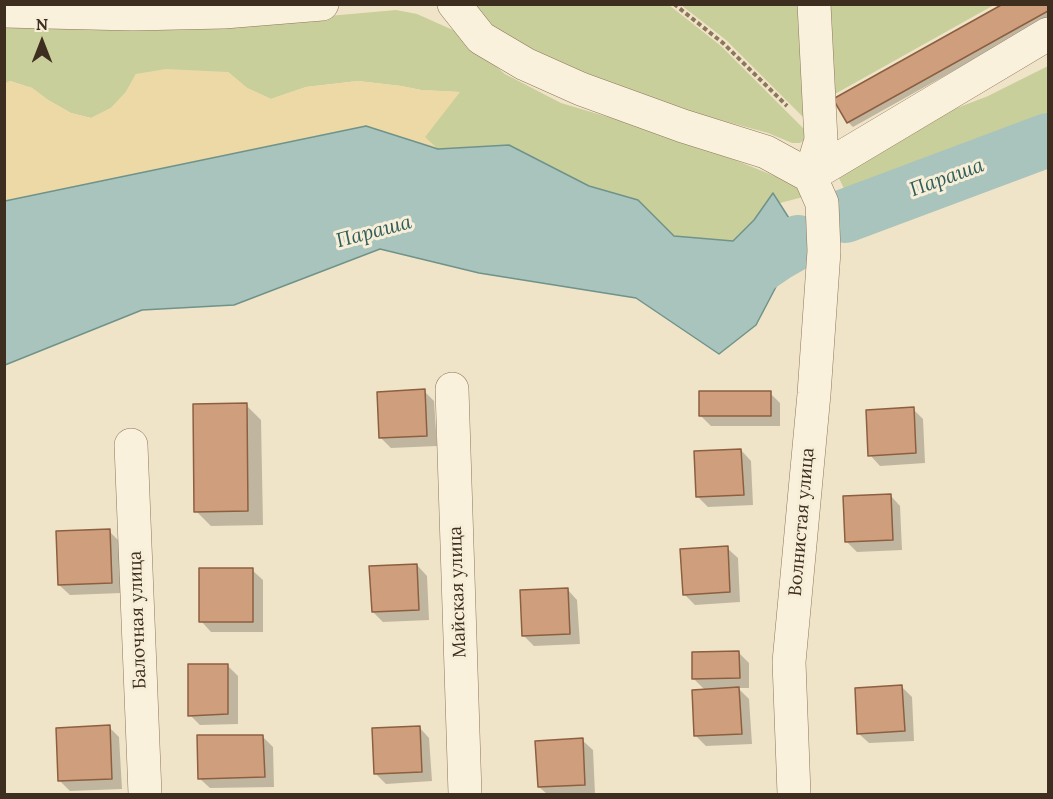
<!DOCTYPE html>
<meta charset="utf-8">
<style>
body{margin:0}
#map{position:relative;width:1053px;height:799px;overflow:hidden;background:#f0e4c8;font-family:Lora,serif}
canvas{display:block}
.frame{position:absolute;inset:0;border:6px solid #3d2e20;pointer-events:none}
.north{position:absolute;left:12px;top:12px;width:60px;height:60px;-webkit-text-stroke:4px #f7eed8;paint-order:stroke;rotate:0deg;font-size:16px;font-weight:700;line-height:24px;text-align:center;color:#3d2e20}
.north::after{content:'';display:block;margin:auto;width:21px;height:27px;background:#3d2e20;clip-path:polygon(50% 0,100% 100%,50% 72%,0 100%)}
</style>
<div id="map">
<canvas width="1053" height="799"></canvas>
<div class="frame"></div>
<div class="north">N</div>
</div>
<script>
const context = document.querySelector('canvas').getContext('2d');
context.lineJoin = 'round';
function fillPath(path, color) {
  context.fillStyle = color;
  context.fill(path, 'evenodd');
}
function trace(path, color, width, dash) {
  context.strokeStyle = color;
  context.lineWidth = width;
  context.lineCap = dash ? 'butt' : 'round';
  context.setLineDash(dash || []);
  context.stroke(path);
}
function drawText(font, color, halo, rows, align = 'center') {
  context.font = font + ' Lora,serif';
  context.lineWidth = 6;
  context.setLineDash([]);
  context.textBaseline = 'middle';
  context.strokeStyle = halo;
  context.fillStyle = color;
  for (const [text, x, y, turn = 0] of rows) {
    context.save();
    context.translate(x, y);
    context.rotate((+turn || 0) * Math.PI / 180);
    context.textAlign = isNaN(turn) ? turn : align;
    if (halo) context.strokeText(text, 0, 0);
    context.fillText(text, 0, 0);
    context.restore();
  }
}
const green = new Path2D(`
 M463,5h206l52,41 90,90 -11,7h-8l-24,-10 -114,-31 -71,-28 -38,-19 -16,3z
 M681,5h128l-2,116 -81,-81z
 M820,5h174l-159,89z
 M396,10l21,4 36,16 52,44 56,29 74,22 100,35 62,25 6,12 -23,6 -6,-10 -20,27 -21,21 -59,-5 -36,-36 -49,-14 -80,-41 -71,4 -14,-11 35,-46 -38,-2 -20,-4 -43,-5 -52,6 -35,12 -24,-11 -19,-16 -92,2 -10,18 -15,16 -20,10 -20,-5 -23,-13 -16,-12 -22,-7 -5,3v-60l312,-7z
 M1048,66v61l-55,24 -147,56v-14l-8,-17 106,-63 44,-17z`);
const sand = new Path2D(`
 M166,69l62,3 19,16 24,11 35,-12 52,-6 43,5 20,4 39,2 -35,45 13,12 -72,-23 -361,75 -1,-117 6,-3 22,7 16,12 23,13 20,5 20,-10 15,-16 10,-18z`);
const water = new Path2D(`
 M366,126l72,23 71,-4 80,41 49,14 36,36 59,5 21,-21 19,-27 21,33 -16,57 -22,42 -37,29 -83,-56 -157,-25 -99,-24 -146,56 -92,5 -137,55v-164z`);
const shadow = new Path2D(`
 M1006,4h42v14l-195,109 -5,-5z
 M424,391l10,10 3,45 -46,2 -10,-10z
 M770,393l10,10v23h-69l-10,-10z
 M246,405l15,15 2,105 -52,1 -15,-15z
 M913,409l10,10 2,44 -45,3 -10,-11z
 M741,450l10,11 2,44 -45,2 -10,-10z
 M890,495l10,11 2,44 -45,2 -10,-10z
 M109,531l10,10 2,52 -51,2 -11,-10z
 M727,548l11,10 2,44 -45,3 -11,-11z
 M417,565l10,11 2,44 -46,2 -10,-10z
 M252,570l11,10v52h-52l-10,-11z
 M567,589l10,11 3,44 -46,2 -10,-10z
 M738,652l11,11v25h-11l11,11 3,45 -46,2 -10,-10 10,-45 -12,-12z
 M228,666l10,10v48l-38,1 -10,-10z
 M902,687l10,10 2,44 -45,2 -11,-10z
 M109,727l10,10 3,52 -52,2 -10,-10z
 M419,727l10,11 3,43 -46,3 -10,-10z
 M263,737l10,10 1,40 -64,1 -11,-10z
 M582,740l11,10 2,44h-48l-8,-7z`);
const river = new Path2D(`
 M845,216l203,-76
 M726,289l51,-35 21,-12`);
const building = new Path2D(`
 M1003,4h45v7l-201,112 -14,-24z
 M425,389l2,47 -48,2 -2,-46z
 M699,391h72v25h-72z
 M247,403l1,108 -54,1 -1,-108z
 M914,407l2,46 -48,3 -2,-46z
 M741,449l3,46 -48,2 -2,-46z
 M891,494l2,46 -48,2 -2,-46z
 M110,529l2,54 -54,2 -2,-54z
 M728,546l2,46 -47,3 -3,-46z
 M417,564l2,46 -47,2 -3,-46z
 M199,568h54v54h-54z
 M568,588l2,46 -48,2 -2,-46z
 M739,651l1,27 -48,1v-27z
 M188,664h40v50l-40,2z
 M902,685l3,46 -48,3 -2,-46z
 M739,687l3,47 -48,2 -2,-46z
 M110,725l2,54 -54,2 -2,-53z
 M420,726l2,46 -48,2 -2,-46z
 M197,735h66l2,42 -67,2z
 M583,738l2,47 -47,2 -3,-46z`);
const path = new Path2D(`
 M674,4l49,39 64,63`);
const minor = new Path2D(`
 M133,4v10l91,-2
 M224,4v8l98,-8
 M454,4l27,34 44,26 56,25 102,37 83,26 44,24 12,27 2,48 -10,143 -25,268 5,132
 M814,4l7,136 -11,36 238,-142
 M4,11l129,3
 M452,389l13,405
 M131,445l14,349`);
const streetNames = [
 ["Волнистая улица",802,522,-85],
 ["Майская улица",458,592,-92],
 ["Балочная улица",138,620,-92]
];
const waterNames = [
 ["Параша",947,178,-20],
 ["Параша",374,232,-15]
];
fillPath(green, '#c9cf9b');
fillPath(sand, '#ecd9a5');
fillPath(water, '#a9c4bc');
trace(water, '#6f938a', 1.5);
fillPath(shadow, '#0003');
trace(river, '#a9c4bc', 54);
fillPath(building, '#cf9f7d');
trace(building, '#8d5f41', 1.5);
trace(minor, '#8d765c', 34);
trace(path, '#8d765c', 4, [4.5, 3]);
trace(minor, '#faf1dc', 33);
drawText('18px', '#3d2e20', '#f7eed8', streetNames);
drawText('italic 20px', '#2f5d5a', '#f7eed8', waterNames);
</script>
